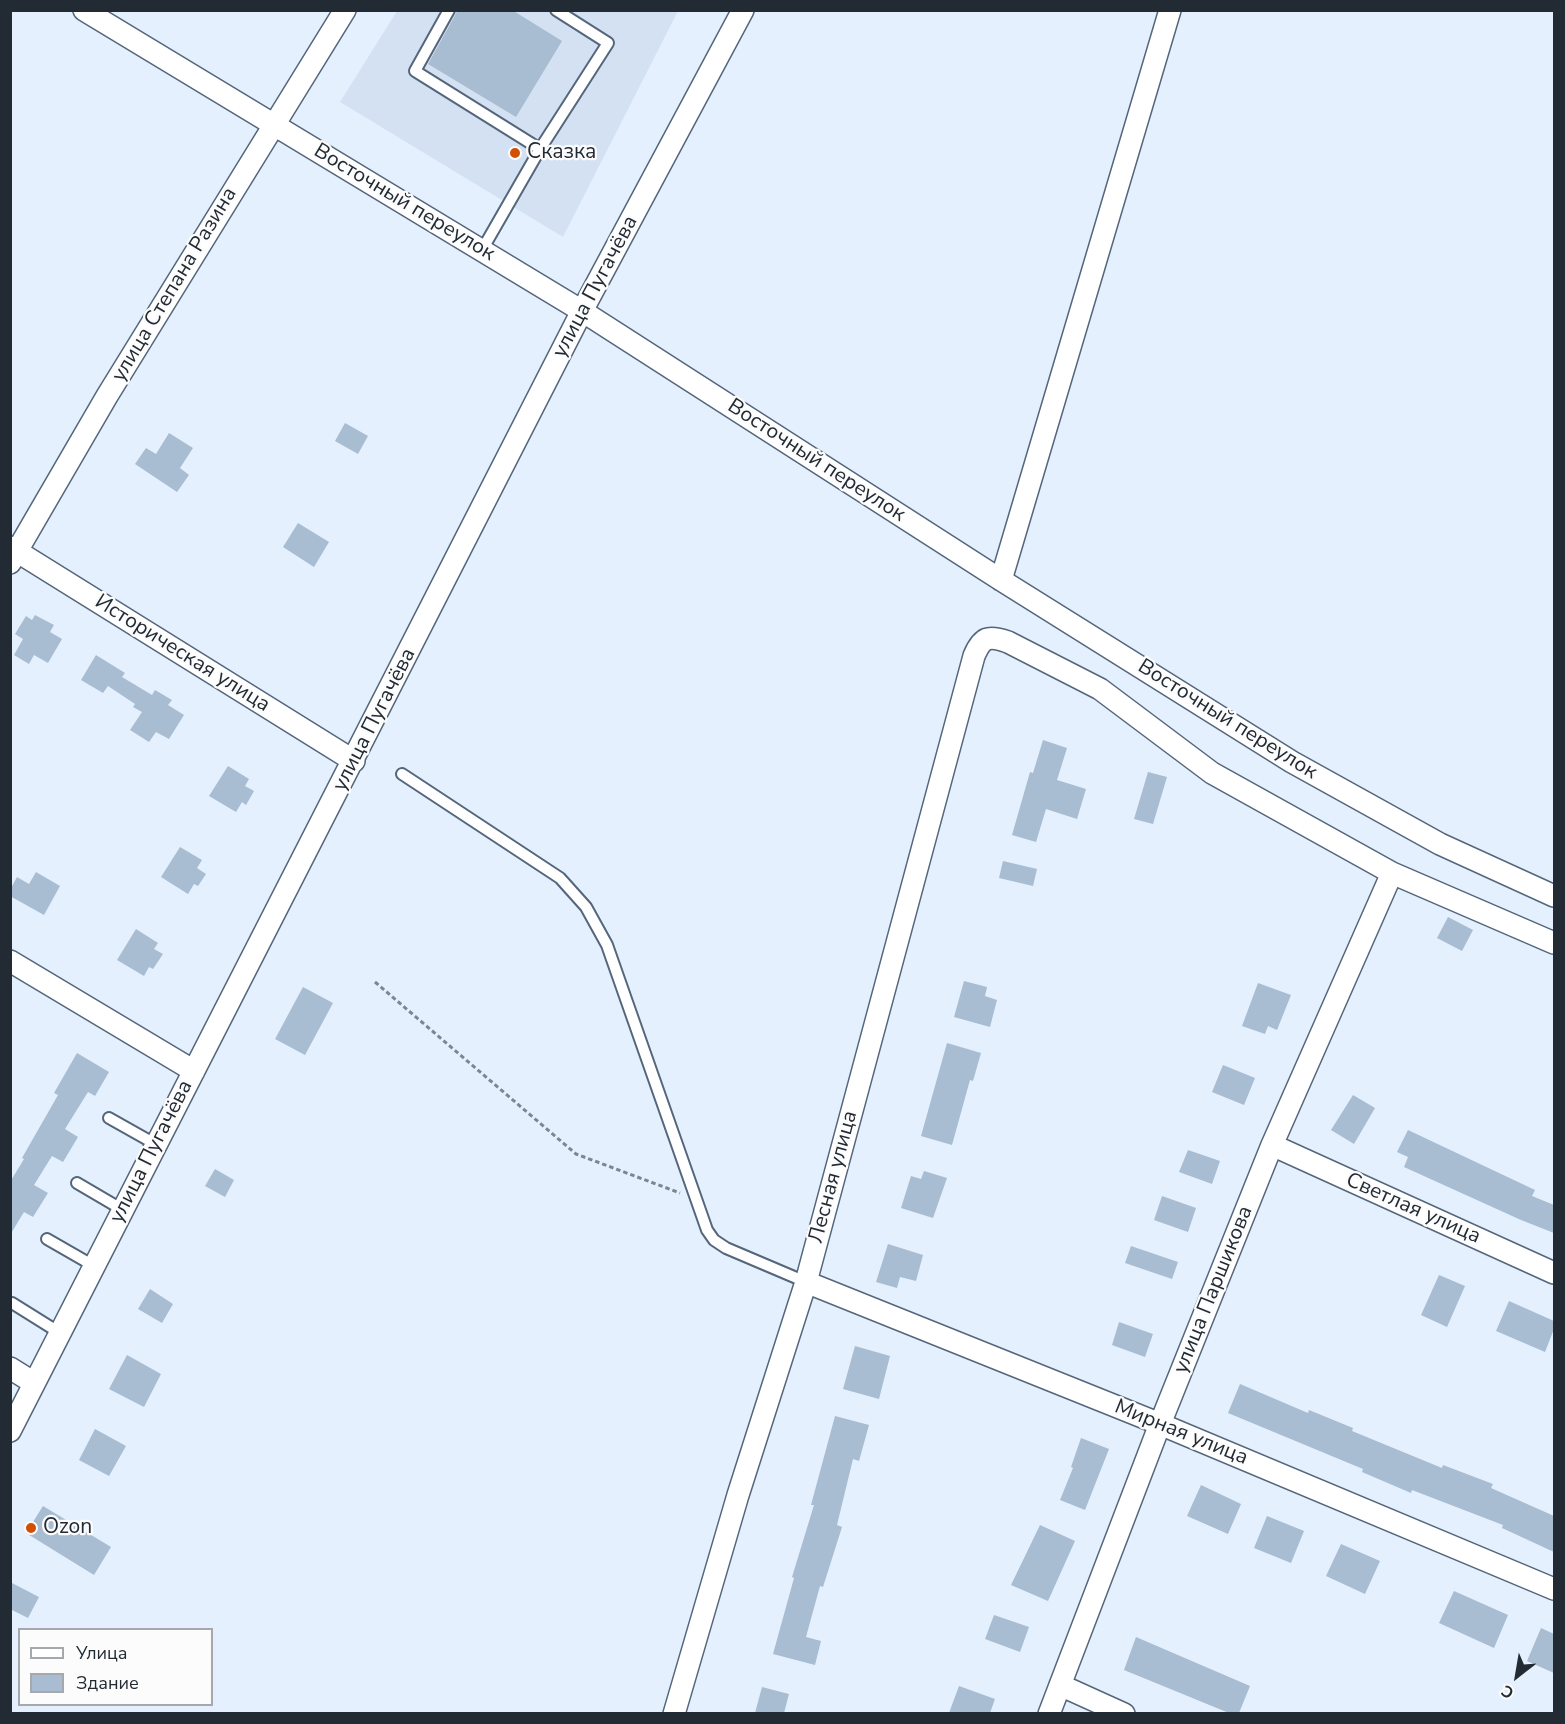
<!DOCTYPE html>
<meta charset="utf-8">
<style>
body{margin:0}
#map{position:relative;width:1565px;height:1724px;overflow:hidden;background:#e4f0fe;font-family:"Nunito Sans",sans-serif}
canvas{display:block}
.frame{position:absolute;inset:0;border:12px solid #222a33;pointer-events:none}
.legend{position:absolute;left:18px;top:1628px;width:195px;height:78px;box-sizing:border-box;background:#fcfcfc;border:2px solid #a5a8ac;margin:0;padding:8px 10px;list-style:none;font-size:18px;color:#222a33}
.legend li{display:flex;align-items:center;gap:12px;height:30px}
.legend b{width:30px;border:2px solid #a5a8ac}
.north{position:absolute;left:1487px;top:1646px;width:60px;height:60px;-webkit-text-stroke:4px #fcfcfc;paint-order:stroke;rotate:211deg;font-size:16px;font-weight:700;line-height:24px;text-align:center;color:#222a33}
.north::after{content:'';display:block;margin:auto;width:21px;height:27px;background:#222a33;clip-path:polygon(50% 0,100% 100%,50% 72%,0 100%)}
</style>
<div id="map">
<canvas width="1565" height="1724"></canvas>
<div class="frame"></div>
<ul class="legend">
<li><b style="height:8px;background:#fff"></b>Улица</li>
<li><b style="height:16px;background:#a8bcd2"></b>Здание</li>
</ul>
<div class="north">С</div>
</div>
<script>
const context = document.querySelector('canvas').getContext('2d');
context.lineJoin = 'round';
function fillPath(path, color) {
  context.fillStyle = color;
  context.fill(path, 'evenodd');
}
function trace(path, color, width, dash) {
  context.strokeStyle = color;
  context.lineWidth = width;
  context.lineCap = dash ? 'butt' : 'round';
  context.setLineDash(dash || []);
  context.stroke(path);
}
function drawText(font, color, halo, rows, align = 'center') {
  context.font = font + ' "Nunito Sans",sans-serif';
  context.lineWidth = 4.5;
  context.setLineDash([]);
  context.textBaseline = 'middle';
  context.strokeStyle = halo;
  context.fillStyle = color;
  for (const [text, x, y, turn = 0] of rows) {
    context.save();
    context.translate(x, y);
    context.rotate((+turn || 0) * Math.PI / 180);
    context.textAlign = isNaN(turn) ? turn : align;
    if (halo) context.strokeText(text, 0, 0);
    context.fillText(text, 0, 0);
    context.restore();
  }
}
const built = new Path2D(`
 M397,11h281l-115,226 -223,-135z`);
const building = new Path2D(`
 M458,10h54l50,31 -46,76 -88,-53z
 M345,423l23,13 -10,18 -23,-13z
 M169,433l24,15 -13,20 9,7 -12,17 -42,-28 11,-16 10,6z
 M298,523l31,19 -15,25 -31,-20z
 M35,615l19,10 -4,7 12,7 -14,24 -14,-8 -5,9 -15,-9 9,-16 -8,-5 11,-18 6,4z
 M96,655l29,18 -3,4 30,18 3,-5 17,10 -4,5 16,10 -15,24 -13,-7 -7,10 -19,-12 12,-18 -9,-5 2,-3 -27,-18 -5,7 -22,-13z
 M1043,740l24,8 -10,32 29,9 -9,30 -31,-10 -10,33 -24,-7 18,-63 3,1z
 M228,766l21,13 -4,7 9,5 -8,14 -4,-3 -6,10 -27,-16z
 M1148,772l19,5 -14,47 -19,-5z
 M180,847l22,13 -5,8 9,6 -8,12 -4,-2 -6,10 -27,-17z
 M1003,861l34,8 -4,17 -34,-8z
 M36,872l24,14 -16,29 -34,-19v-6l7,-13 12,7z
 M1448,917l25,13 -11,21 -25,-13z
 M136,929l22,14 -4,6 9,5 -10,15 -4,-2 -5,9 -27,-16z
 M964,981l23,6 -2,9 12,4 -7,27 -36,-10z
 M1258,983l33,12 -14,35 -9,-4 -3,8 -23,-8z
 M303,987l30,16 -28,52 -30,-16z
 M947,1043l34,10 -8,28 -3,-1 -18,65 -31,-9z
 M77,1053l32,19 -14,24 -7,-4 -23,37 13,8 -15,25 -11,-6 -18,29 14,8 -15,24 -9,-5 -14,23v-53l14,-23 -2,-1 36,-63 -4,-2z
 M1223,1065l32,13 -11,27 -32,-13z
 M1353,1095l22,13 -21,36 -23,-14z
 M1408,1130l127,60 -3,6 22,9v28l-33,-13 -117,-53 4,-10 -11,-5z
 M1188,1150l32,11 -8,23 -33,-12z
 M215,1169l19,11 -9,17 -20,-11z
 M924,1171l23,7 -14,40 -32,-10 10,-32 10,3z
 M1162,1196l34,12 -8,24 -34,-12z
 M888,1244l35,11 -7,26 -16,-4 -3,11 -21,-6z
 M1131,1246l47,16 -6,17 -47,-16z
 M1439,1275l26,11 -18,41 -26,-12z
 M150,1289l23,15 -11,19 -24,-14z
 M1509,1301l45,20v8l-9,23 -49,-21z
 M1119,1322l34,12 -8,23 -33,-12z
 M855,1346l35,10 -11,43 -36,-10z
 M127,1355l34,19 -17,33 -35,-18z
 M1240,1384l68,29 1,-3 44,18 -1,3 90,37 1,-3 50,19 -2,4 63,28v36l-52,-24 1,-3 -91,-35 -1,3 -49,-21 1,-3 -135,-56z
 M835,1416l34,9 -10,36 -6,-2 -16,66 5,2 -19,60 -3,-1 -14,51 15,4 -6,24 -42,-11 21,-76 -2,-1 22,-72h-3z
 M95,1429l31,17 -17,30 -30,-16z
 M1081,1438l28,11 -24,61 -25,-10 13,-32 -2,-1z
 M1201,1485l40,19 -13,30 -41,-18z
 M43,1506l68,41 -17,28 -68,-42z
 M1267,1516l37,15 -13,32 -37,-15z
 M1040,1525l35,16 -27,60 -37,-16z
 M1341,1544l39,17 -15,33 -39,-18z
 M10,1582l29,15 -11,21 -18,-9z
 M1454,1591l54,24 -14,33 -55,-25z
 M994,1615l35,12 -9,25 -35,-13z
 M1541,1628l13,6v39l-27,-12z
 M1136,1637l114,49 -11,27h-10l-105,-43z
 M959,1686l36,13 -5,14h-41z
 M762,1687l27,7 -5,19h-29z`);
const path = new Path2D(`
 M375,982l201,172 104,39`);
const lane = new Path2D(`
 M449,10l-34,61 125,78
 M482,250l58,-101 68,-106 -52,-33
 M402,774l158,104 26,29 21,38 100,285 7,10 12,8 80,34
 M109,1118l48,27
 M77,1183l46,27
 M47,1239l47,27
 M12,1303l48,30`);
const street = new Path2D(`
 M84,10l498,301 419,269 291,182 148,82 114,52
 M10,547l344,214
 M10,563l97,-167 238,-386
 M1001,580l169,-570
 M10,961l184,110
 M1272,1145l282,128
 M806,1282l354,142 394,165
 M10,1368l24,15
 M10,1431l572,-1120 161,-301
 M1060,1685l64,29
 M674,1714l64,-219 68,-213 168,-626c8,-19 14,-21 34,-14l92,47 112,84 180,100 162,70
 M1049,1714l111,-290 112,-279 120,-272`);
const markers = [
 [515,153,6,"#d34f04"],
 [31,1528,6,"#d34f04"]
];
const poiNames = [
 ["Сказка",527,153],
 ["Ozon",43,1528]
];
const streetNames = [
 ["Восточный переулок",404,203,31],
 ["улица Степана Разина",175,285,-59],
 ["улица Пугачёва",596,287,-62],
 ["Восточный переулок",816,461,33],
 ["Историческая улица",182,654,32],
 ["улица Пугачёва",375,720,-63],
 ["Восточный переулок",1227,720,32],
 ["улица Пугачёва",152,1152,-63],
 ["Лесная улица",834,1177,-75],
 ["Светлая улица",1413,1209,24],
 ["улица Паршикова",1214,1290,-68],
 ["Мирная улица",1181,1433,22]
];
fillPath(built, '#d3e1f3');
fillPath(building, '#a8bcd2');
trace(lane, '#54667b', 14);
trace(street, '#54667b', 24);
trace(path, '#7c8691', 3, [4.5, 3]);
trace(lane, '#fff', 10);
trace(street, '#fff', 21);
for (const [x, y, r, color] of markers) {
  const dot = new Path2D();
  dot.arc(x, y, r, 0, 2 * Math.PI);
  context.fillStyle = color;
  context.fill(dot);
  trace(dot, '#fcfcfc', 2);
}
drawText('21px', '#222a33', '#fcfcfc', poiNames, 'left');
drawText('21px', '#222a33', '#fcfcfc', streetNames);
</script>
